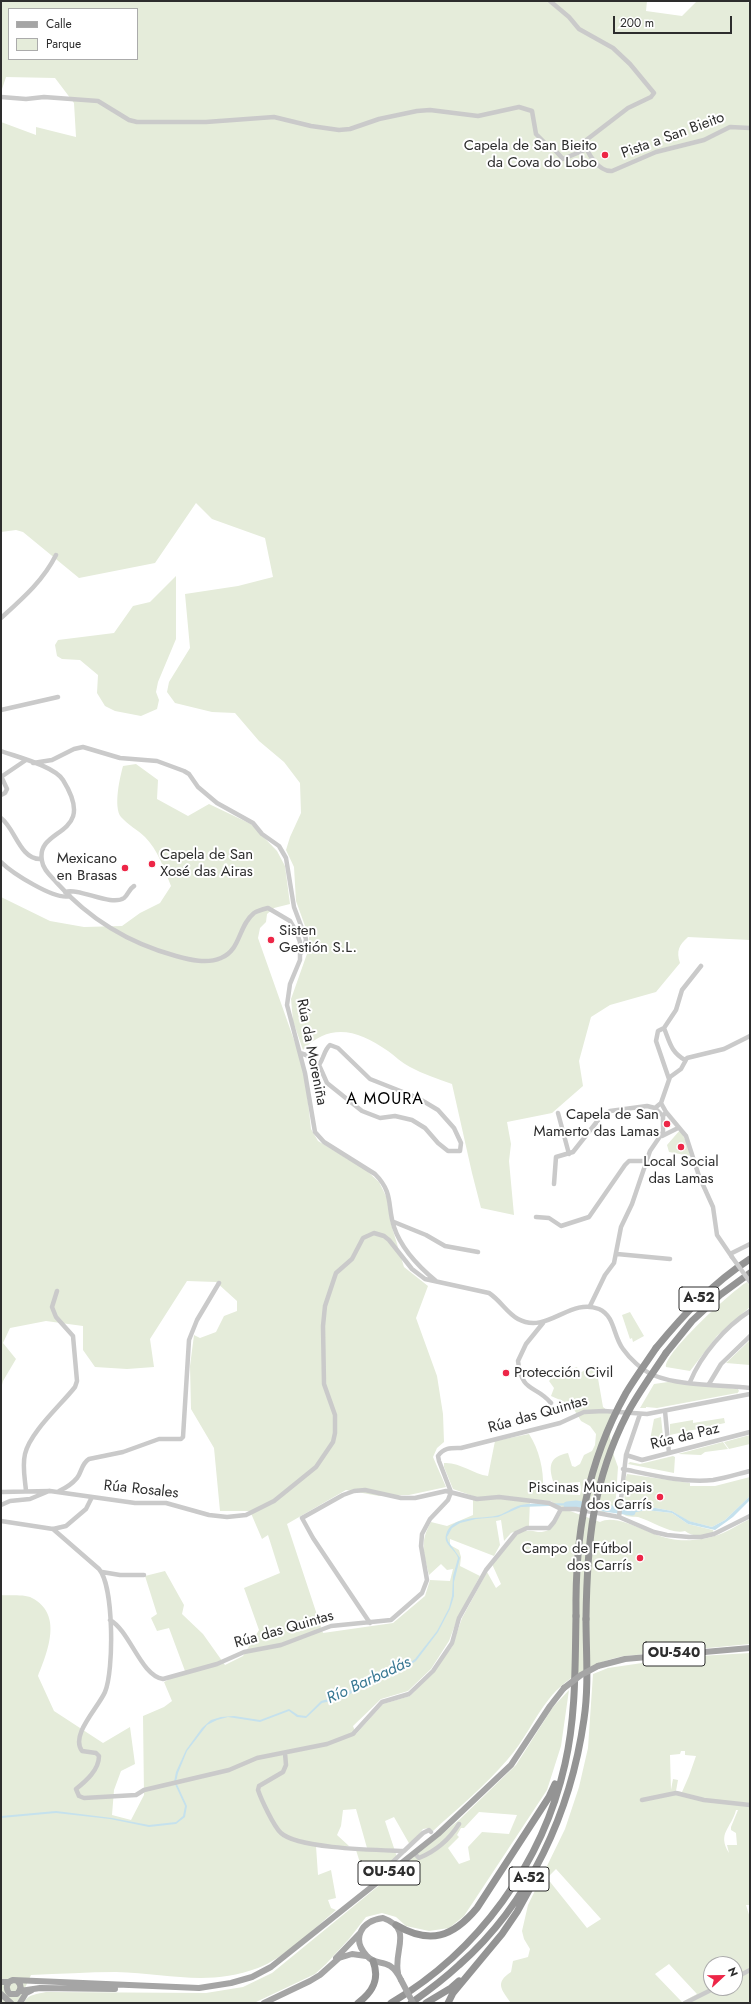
<!DOCTYPE html>
<meta charset="utf-8">
<style>
body{margin:0}
#map{position:relative;width:751px;height:2004px;overflow:hidden;background:#fff;font-family:Jost,sans-serif}
canvas{display:block}
.frame{position:absolute;inset:0;border:2px solid #2d2d2d;pointer-events:none}
.legend{position:absolute;left:8px;top:8px;width:130px;height:52px;box-sizing:border-box;background:#fff;border:1px solid #ababab;margin:0;padding:5px 7px;list-style:none;font-size:12px;color:#2d2d2d}
.legend li{display:flex;align-items:center;gap:8px;height:20px}
.legend b{width:20px;border:1px solid #ababab}
.north{position:absolute;left:703px;top:1956px;width:40px;height:40px;box-sizing:border-box;background:#fff;border:1px solid #ababab;border-radius:50%;rotate:68deg;font-size:11px;font-weight:700;line-height:16px;text-align:center;color:#2d2d2d}
.north::after{content:'';display:block;margin:auto;width:14px;height:18px;background:#ed2647;clip-path:polygon(50% 0,100% 100%,50% 72%,0 100%)}
.scale{position:absolute;left:613px;top:16px;width:119px;height:18px;box-sizing:border-box;border:2px solid #2d2d2d;border-top:0;padding-left:5px;font-size:12px;line-height:14px;white-space:nowrap;color:#2d2d2d;-webkit-text-stroke:3px #fff;paint-order:stroke}
</style>
<div id="map">
<canvas width="751" height="2004"></canvas>
<div class="frame"></div>
<ul class="legend">
<li><b style="height:5px;background:#a5a5a5"></b>Calle</li>
<li><b style="height:11px;background:#e5ecda"></b>Parque</li>
</ul>
<div class="north">N</div>
<div class="scale">200 m</div>
</div>
<script>
const context = document.querySelector('canvas').getContext('2d');
context.lineJoin = 'round';
function fillPath(path, color) {
  context.fillStyle = color;
  context.fill(path, 'evenodd');
}
function trace(path, color, width, dash) {
  context.strokeStyle = color;
  context.lineWidth = width;
  context.lineCap = dash ? 'butt' : 'round';
  context.setLineDash(dash || []);
  context.stroke(path);
}
function drawText(font, color, halo, rows, align = 'center') {
  context.font = font + ' Jost,sans-serif';
  context.lineWidth = 4;
  context.setLineDash([]);
  context.textBaseline = 'middle';
  context.strokeStyle = halo;
  context.fillStyle = color;
  for (const [text, x, y, turn = 0] of rows) {
    context.save();
    context.translate(x, y);
    context.rotate((+turn || 0) * Math.PI / 180);
    context.textAlign = isNaN(turn) ? turn : align;
    if (halo) context.strokeText(text, 0, 0);
    context.fillText(text, 0, 0);
    context.restore();
  }
}
const green = new Path2D(`
 M1,1h646l-1,10 36,5 15,-15h46l7,2v937l-62,-3c-9,8 -12,14 -8,26l-24,29 -46,13 -19,12 -12,44 4,25 -31,27 -45,9 4,22 -2,17 5,54 -33,-7 -9,-35 -20,-89c-14,-5 -29,-10 -42,-17 -8,-4 -15,-11 -22,-16 -30,-21 -58,-29 -85,-1l-10,-29 -2,-22 17,-48 1,-14 -13,-36 -2,-34 -8,-17 4,-13 11,-24 -1,-30 -16,-21 -25,-21 -24,-28 -23,-1 -37,-9 -8,-11 2,-10 21,-34 -5,-54 53,-8 35,-9 -8,-39 -53,-19 -16,-16 -41,60 -76,15 -56,-46 -7,-2 -15,2v-410l35,13v-8l40,10 -2,-34 -19,-25 -49,-1 -5,15zM9,9h128v50h-128z
 M176,576v63l-18,43 -2,10 3,8 -2,9 -16,7 -26,-5 -10,-5 -8,-13 1,-18 -18,-15 -18,-1 -5,-3 -2,-11 3,-5 56,-7 19,-27 17,-4z
 M136,764l22,16 -1,19 31,17 21,-12 42,20 26,27 8,15 5,38 -16,4 -7,6 -1,8 -6,6 -2,10 42,119 7,36 4,36 7,12 48,29 13,12 8,16 4,26 13,43 24,19 -12,32 21,58 6,38 1,28 -7,6 -4,9 13,30 -37,8 -30,1 -33,-6 -59,34 36,109 70,-10 32,-27 5,-16 20,1 3,-12 -6,1 -6,-6 -12,11c-5,-22 -10,-32 2,-53l16,4 26,-11v-19l-20,-7 -9,-22v-4c16,-1 29,11 44,13l7,-35 34,-7c10,15 15,36 14,54l15,6 22,1 1,-5 -1,-8 -26,2c-6,-18 -5,-27 14,-31l4,13 3,1 5,-3 4,-9 8,-4 3,-6 1,-11 -6,-8 -9,-5c-10,-18 -11,-17 -30,-25l3,-8 -5,-7 14,-16 5,5 9,-3 3,6 13,-8 3,2 7,40 9,7 -2,23 4,19 4,11 -3,45h-14l-23,-5h-15l-6,-1 -6,-5 -21,-1 -1,26 -18,7 -7,8 -3,-21 -5,1 4,24 -6,11 -44,-17v6l9,5 2,7 -1,9 20,10 -22,41 -9,24 -18,28 -23,22 -27,8 -28,27 3,8 27,-30 27,-8 16,-16 26,-33 10,-29 25,-46 9,16 5,-4 -9,-20c8,-10 18,-28 30,-32 5,-2 10,-1 16,0 14,1 18,-10 24,-21h8l30,11c19,-10 54,17 78,18 15,1 31,-1 45,-7 9,-4 18,-10 27,-14v125l-125,12c-28,5 -58,20 -76,43 -15,19 -25,42 -41,60 -21,25 -51,50 -75,72l-4,-3 -6,1 -13,16 -16,-28 -9,4 12,36 -31,25 -10,-32 11,-2 -11,-39 -13,1 -2,16 -4,9 12,11h-33l2,29 13,-5 5,28 -8,2 3,8 5,2c-21,18 -53,49 -78,58 -51,19 -91,5 -142,4 -28,0 -57,2 -85,3l-13,28h-17v-408c8,1 24,-1 31,3 31,16 16,53 6,78l16,35 49,32 27,-16 5,37 -14,7 -7,19 -2,25 19,5 13,-25 -1,-79 21,-9 8,-6 -8,-19 21,-11 -16,-43 -12,3 -6,-13 6,-4 -12,-38 20,-5 19,34 -2,9 21,20 22,31 18,-9 16,-26 -15,-42 36,-15 -12,-38 -6,4 -12,-28h-30l-6,-63 -23,-39 -1,-43 4,-31 6,3 16,-6 8,-16 13,-5v-10l-21,-19 -29,-1 -37,58 4,28 -27,2 -32,-2 -12,-17v-24l-37,-5 -36,7 -7,15 13,16 -13,22 -2,8v-492l49,24 34,6 38,-1 18,-13 20,-10 11,-17c-7,-17 -13,-36 -26,-49 -7,-7 -17,-12 -24,-20 -8,-10 -1,-40 2,-51z
 M680,1130l8,15 2,11 -21,-4 -2,-7z
 M747,1282l3,4v21l-33,29 -27,35 -24,-4c-2,-14 67,-77 81,-85z
 M630,1312l14,24 -11,6 -1,-4 -2,1 -8,-24z
 M750,1340v25l-24,-2z
 M668,1382l70,7 1,2 -3,4 1,-2 -80,15 -11,-1v1h-6l14,-24z
 M661,1417l2,20 -13,3 4,-21z
 M724,1418l1,5 -55,12v-11l23,-4v3z
 M750,1435v9l-21,5 -5,-7z
 M723,1442l5,7 -23,3 -4,3 -23,-1z
 M673,1456l2,1 -1,16 -46,-9 2,-2 10,2z
 M627,1474l63,9v3h25l35,-9v19l-25,24 -13,7 -24,-6 -16,-10 -22,-4 -26,4 1,-29 8,4 1,-2 -9,-4z
 M646,1510l26,3 16,11 25,6 1,3c-9,2 -21,5 -29,-2 -13,4 -33,-10 -47,-14 -6,-1 -10,1 -15,-3z
 M750,1653v252h-4l4,13v85h-239c-9,-13 -17,-20 0,-31l2,-11 15,-4 2,-8 -6,-10 -2,-8 6,-26 37,-76 14,-42 9,-39 5,-74 15,-6 75,-11zM681,1751h4v4l11,1 -7,20 -7,16 -6,-1 2,-11 -5,-1 -2,11 -1,-35 10,-1zM736,1810h2l-7,17v3l5,3 1,12h-10l2,8c-12,-20 2,-24 7,-43zM556,1869l45,50 -14,9 -40,-50zM669,1964l28,30 -15,8 -27,-28zM711,1964h24v24h-24z
 M569,1690l-8,56 -14,44 -83,126 -15,12 -20,3 -23,-5 -10,-9 -14,-4 -16,4 -17,22 -23,25 -11,10 -61,29h-230c3,-9 14,-9 22,-11l160,1 37,-6 29,-14 187,-153 57,-55 37,-58zM479,1812l38,3 -8,19 -27,-2 -14,15 2,13 -11,4 -11,-16 11,-11 -2,-2 4,-7h3z`);
const water = new Path2D(`
 M750,1496v4l-17,17 -18,13 -27,-6 -16,-11 -26,-3 -14,3h-9l1,-2 26,-4 22,4 17,10 23,6 13,-7z
 M577,1503l-1,2 -55,2 -23,10 -22,2 -16,4 -8,5 -5,9 1,4 12,17 -6,24v14l-4,13 -12,23 -22,29 -18,12 -35,11 -18,14 -23,5 -16,15 -9,-1 -8,-6 -29,11 -32,-5 -11,3 -10,5 -20,26 -9,22 -2,9 11,24 -2,11 -9,7 -27,3 -39,-8 -54,-6 -55,5v-2l55,-5 56,7 37,7 27,-3 7,-6 2,-10 -11,-24 2,-10 10,-22 16,-22 9,-8 10,-3 13,-1 26,4 29,-11 9,6 8,1 15,-15 21,-6 29,-16 26,-7 18,-13 22,-28 12,-23 3,-12 1,-20 5,-18c-2,-8 -15,-14 -12,-23 5,-20 34,-16 49,-19 9,-1 17,-9 26,-11 16,-3 38,-1 56,-2z`);
const river = new Path2D(`
 M567,1505l9,-1 56,8`);
const minor = new Path2D(`
 M550,1l19,16 10,12 34,19 17,16 24,29 -3,4 -23,11 -43,33c1,12 14,31 27,30l44,-19 48,-12 26,-13 20,1
 M1,97l25,2 18,-2 54,4 31,19 8,2h69l68,-5 37,9 28,4 11,-1 29,-10 38,-8 13,-1 48,6 41,-9 13,4 4,23 10,10 7,4 10,11 24,-10
 M1,618c21,-19 42,-37 55,-63
 M1,710l57,-13
 M1,751c16,6 53,15 62,29 36,58 -28,46 -21,81 1,9 9,15 15,22 33,37 71,60 119,73 14,4 31,8 45,2 20,-8 17,-32 33,-45 3,-2 10,-4 14,-5l22,13 6,10 4,11v18l-10,24 -3,21 18,68 10,59 9,10 51,32c19,19 12,32 19,53 7,21 25,40 42,54
 M33,763l19,-3 22,-11 9,-2 37,11 37,3 27,10 5,3 9,13 19,16 36,20 9,11 17,12 7,12 8,49 12,32 -1,6 -4,8
 M1,777l25,-17
 M1,795l4,-2 2,-4 -6,-13
 M1,818c14,10 19,42 40,41
 M1,862c10,10 54,39 69,34
 M65,892c14,-5 46,15 59,6 4,-3 5,-9 10,-12
 M664,1028l-6,3 -2,10 13,38
 M300,1053l6,2 13,10 8,18 35,28 18,7 15,-2 17,4 13,8 13,15 10,8h12l1,-8 -7,-15 -16,-18 -20,-12 -48,-19 -32,-31 -8,-3c-6,5 -6,13 -11,20
 M685,1060c-14,-8 -15,-17 -21,-32l12,-18 6,-20 19,-24
 M661,1103l5,9 20,24 13,40 14,31 4,28 15,22
 M655,1108l6,-5 9,-26 11,-8 6,-11 37,-9 26,-13
 M558,1113l11,41
 M662,1136l16,-8
 M554,1184l2,-27 17,-5 26,-33 11,-8 37,-5 8,2 8,8
 M536,1217l13,1 12,8 28,-9 36,-52 4,-4h17
 M394,1222l32,13 19,11 33,6
 M617,1254l53,5
 M730,1254l20,-10
 M590,1306l15,-31 9,-12 7,-36 11,-23 18,-53 13,-19v-16l3,-4
 M543,1323l-17,21 -8,17c4,33 17,23 33,42
 M690,1382c11,-27 35,-55 60,-71
 M709,1384l12,-20 29,-28
 M665,1411l4,42
 M626,1455l16,5 108,-28
 M623,1469c29,6 60,14 90,11 13,-2 25,-6 37,-9
 M26,1491c-1,-12 -4,-25 -1,-37 5,-22 36,-49 50,-67l2,-6 -4,-45 -17,-19 -4,-10 5,-16
 M59,1491c7,-3 13,-7 18,-13 5,-6 4,-14 12,-19l34,-7 36,-13h22l2,-2 6,-97 8,-20 22,-37
 M1,1492l49,-1 85,12h31l43,12 18,2 19,-2 28,-14 42,-34 17,-25 2,-9v-18l-11,-31 -1,-58 2,-20 11,-33 16,-14 11,-21 11,-5 10,3 5,4 23,29 13,10 64,14c11,7 18,20 29,26 29,16 52,-22 81,-10 16,7 14,27 24,40 7,10 19,21 30,26 26,11 69,10 97,13
 M1,1505l9,-4 20,-2 19,-8
 M619,1517l7,-62 14,-41
 M1,1521l52,8 13,-3 20,-17 6,-12
 M53,1529l46,40c15,17 15,102 6,123 -7,16 -35,43 -23,59l14,2 3,3c0,14 -13,25 -23,33l3,7 5,2 52,-3 8,-5 85,-20 28,-12 70,-14 26,-10 29,-32 27,-8 24,-23 19,-28 7,-25 27,-48 30,-37 11,-5h22l5,-6 7,-13
 M102,1572l18,3h24
 M110,1620c20,11 31,56 53,59l54,-15 27,-12 37,-7 50,-19 60,-6 31,-27 5,-13 -6,-34 1,-12 8,-15 18,-19 3,-8 -12,-31 -1,-5c6,-9 14,-8 23,-8l99,-25 24,-11 20,-1 43,3 103,-20
 M370,1623l-57,-85 -11,-20 41,-23 11,-4 11,-1 36,8h14l31,-7 31,8 22,-2 50,6 12,6h15l43,8 35,15 13,3 22,2h12l13,-3 36,-18
 M285,1753l1,12 -3,7 -24,14 -1,4c3,9 16,37 23,43 17,16 98,17 123,18l19,-18 6,-3 2,2
 M642,1800l34,-7 28,7 46,5
 M414,1853l5,5c17,-7 30,-18 40,-34
 M381,1879l-2,-4 25,-24
 M735,1978l15,-8
 M685,2003l30,-15`);
const major = new Path2D(`
 M598,1666l27,-7 125,-11
 M336,1958l24,-25
 M398,1973c-5,-23 16,-44 -15,-55 -22,3 -32,21 -16,38 10,12 22,-1 34,24
 M1,1982h8
 M18,1982c4,4 3,8 -1,12h-7c-5,-5 -4,-12 3,-14l186,8 32,-5 21,-6 19,-10 167,-133 73,-69 39,-59 14,-18
 M20,1991l20,-3 75,1
 M1,1994l10,9
 M20,2003l6,-10 6,-3
 M264,2003l46,-22 10,-6 19,-17 13,-4 14,2`);
const highway = new Path2D(`
 M656,1348c28,-34 57,-65 94,-89
 M666,1353l26,-32 28,-26 30,-22
 M396,1925c34,20 57,12 81,-17l72,-111 6,-13
 M358,2003c15,-11 22,-24 15,-42
 M391,2003c87,-51 152,-140 174,-239 11,-48 10,-99 11,-148
 M411,2003c17,-12 33,-24 48,-38 71,-62 112,-154 125,-246 5,-33 2,-67 2,-100
 M426,2003l25,-15 8,-7
 M448,2003l5,-10 49,-59 15,-22 22,-40`);
const minorBridge = new Path2D(`
 M732,1257l18,25`);
const majorBridge = new Path2D(`
 M564,1688l17,-13 17,-9
 M401,1980l12,23`);
const highwayBridge = new Path2D(`
 M576,1616c-1,-81 10,-151 50,-223 9,-15 20,-30 30,-45
 M586,1619c1,-75 6,-137 41,-205 11,-21 26,-41 39,-61`);
const markers = [
 [605,155,4,"#ed2647"],
 [152,864,4,"#ed2647"],
 [125,868,4,"#ed2647"],
 [271,940,4,"#ed2647"],
 [667,1124,4,"#ed2647"],
 [681,1147,4,"#ed2647"],
 [506,1373,4,"#ed2647"],
 [660,1497,4,"#ed2647"],
 [640,1558,4,"#ed2647"]
];
const shields = [
 [699,1299,40],
 [674,1654,62],
 [389,1873,62],
 [529,1879,40]
];
const shieldNames = [
 ["A-52",699,1299],
 ["OU-540",674,1654],
 ["OU-540",389,1873],
 ["A-52",529,1879]
];
const streetNames = [
 ["Pista a San Bieito",673,136,-20],
 ["Rúa da Moreniña",311,1052,79],
 ["Rúa das Quintas",538,1415,-16],
 ["Rúa da Paz",685,1437,-14],
 ["Rúa Rosales",141,1490,6],
 ["Rúa das Quintas",284,1630,-16]
];
const poiNames = [
 ["Capela de San Bieito",597,146],
 ["da Cova do Lobo",597,163],
 ["Capela de San",160,855,"left"],
 ["Xosé das Airas",160,872,"left"],
 ["Mexicano",117,859],
 ["en Brasas",117,876],
 ["Sisten",279,931,"left"],
 ["Gestión S.L.",279,948,"left"],
 ["Capela de San",659,1115],
 ["Mamerto das Lamas",659,1132],
 ["Local Social",681,1162,"center"],
 ["das Lamas",681,1179,"center"],
 ["Protección Civil",514,1373,"left"],
 ["Piscinas Municipais",652,1488],
 ["dos Carrís",652,1505],
 ["Campo de Fútbol",632,1549],
 ["dos Carrís",632,1566]
];
const neighbourhoodNames = [
 ["A MOURA",385,1100]
];
const waterNames = [
 ["Río Barbadás",369,1681,-25]
];
fillPath(green, '#e5ecda');
fillPath(water, '#c5e1ed');
trace(river, '#c5e1ed', 7);
trace(minor, '#cacaca', 4.5);
trace(major, '#a5a5a5', 6);
trace(highway, '#949494', 7);
trace(minorBridge, '#cacaca', 4.5);
trace(majorBridge, '#a5a5a5', 6);
trace(highwayBridge, '#949494', 7);
for (const [x, y, r, color] of markers) {
  const dot = new Path2D();
  dot.arc(x, y, r, 0, 2 * Math.PI);
  context.fillStyle = color;
  context.fill(dot);
  trace(dot, '#fff', 1.5);
}
for (const [x, y, w] of shields) {
  const box = new Path2D();
  box.roundRect(x - w / 2, y - 12, w, 24, 3);
  context.fillStyle = '#fff';
  context.fill(box);
  trace(box, '#2d2d2d', 1);
}
drawText('bold 14px', '#2d2d2d', null, shieldNames);
drawText('15px', '#2d2d2d', '#fff', streetNames);
drawText('15px', '#2d2d2d', '#fff', poiNames, 'right');
context.letterSpacing = '1px';
drawText('16px', '#000', '#fff', neighbourhoodNames);
context.letterSpacing = '0px';
drawText('italic 16px', '#387893', '#fff', waterNames);
</script>
